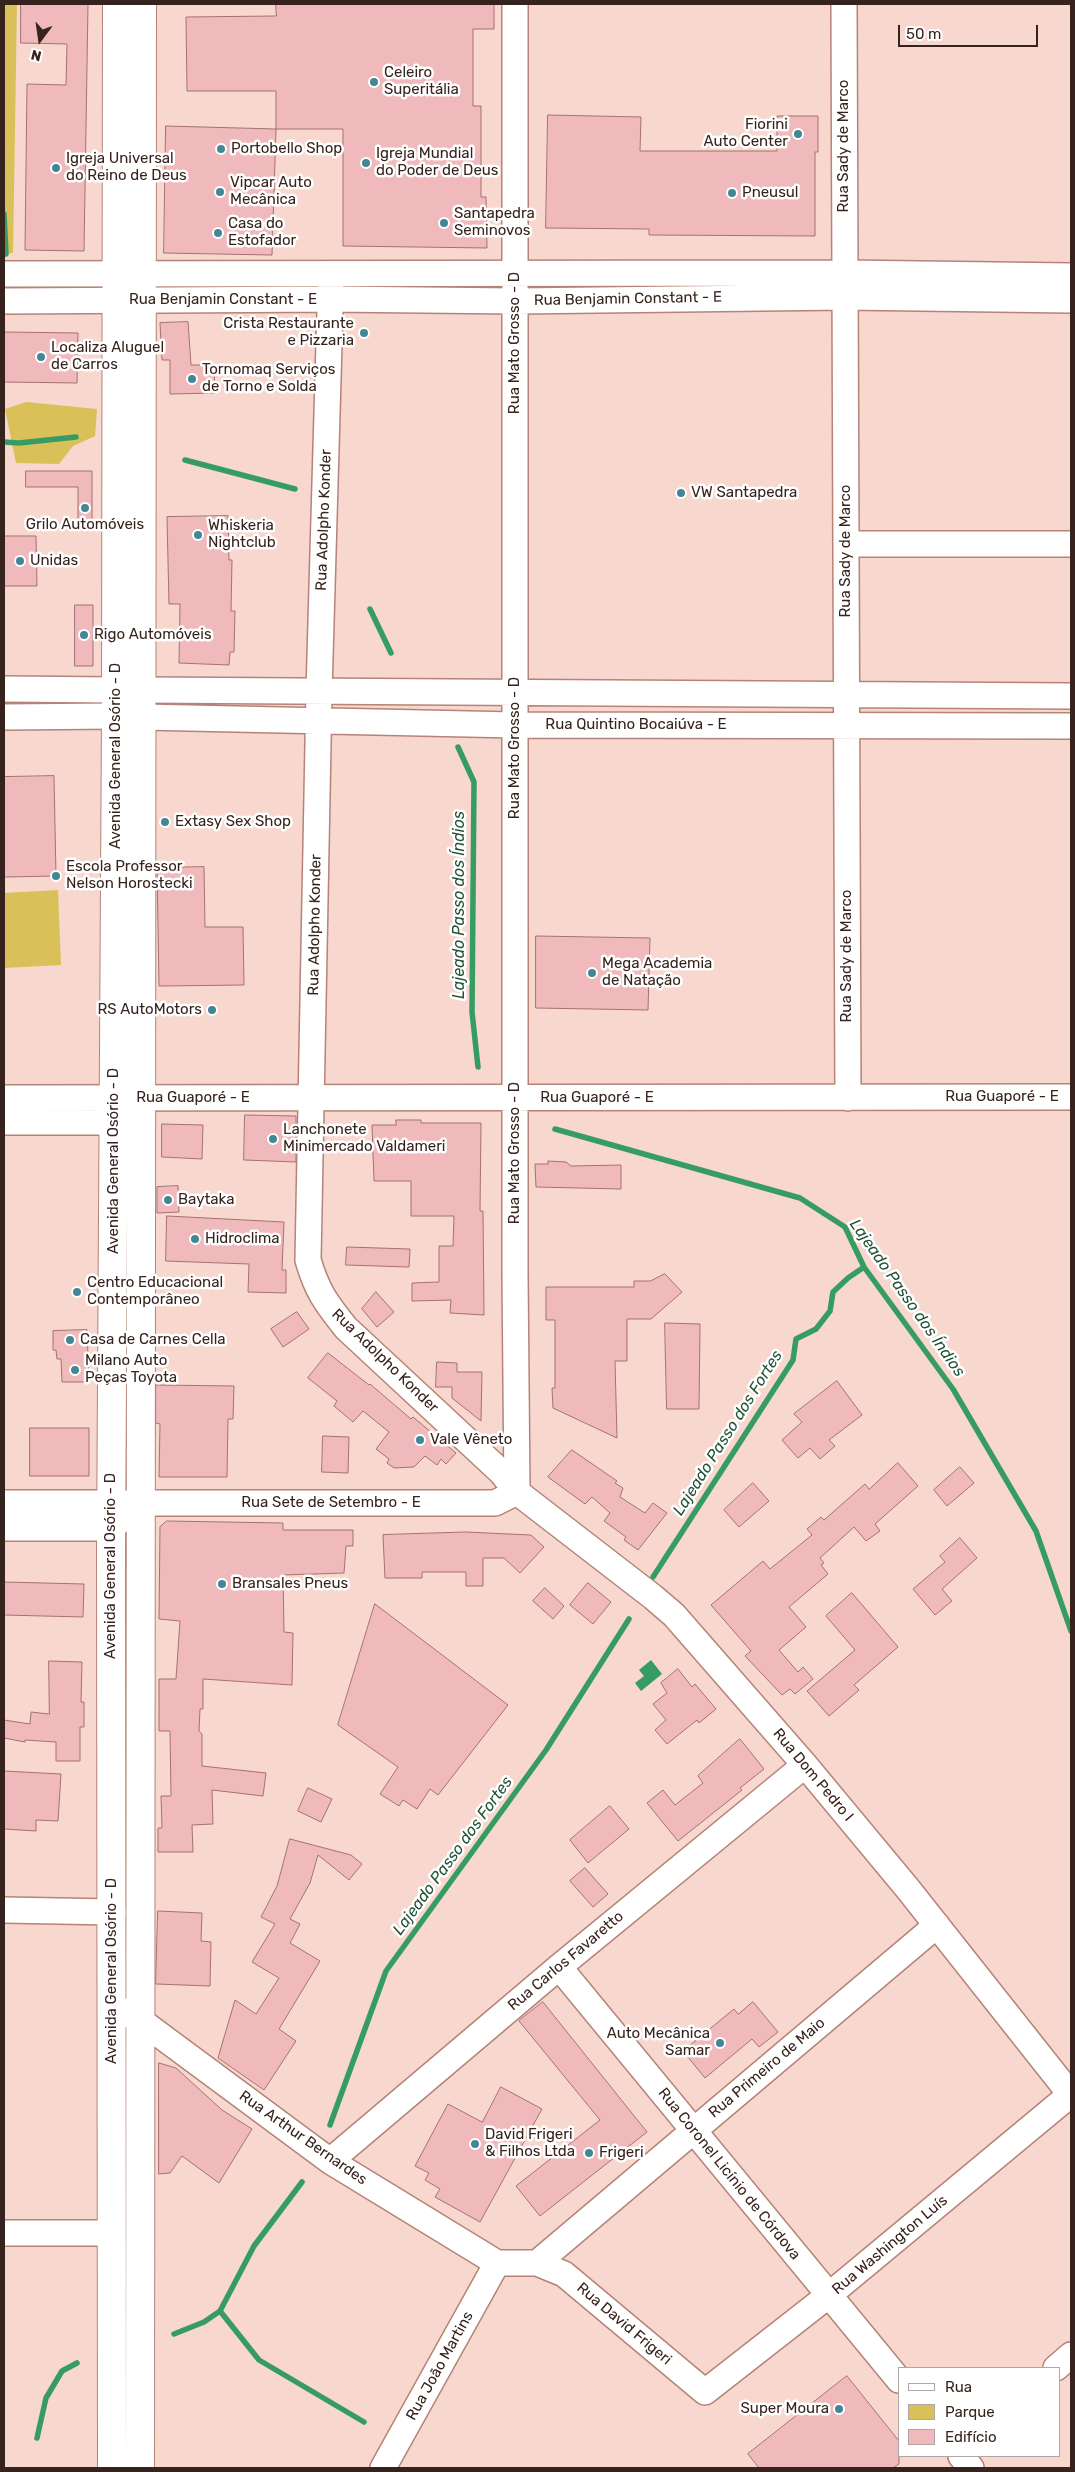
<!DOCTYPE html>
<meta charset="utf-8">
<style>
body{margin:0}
#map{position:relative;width:1075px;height:2472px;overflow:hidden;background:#f8d7ce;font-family:Rubik,sans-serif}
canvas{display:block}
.frame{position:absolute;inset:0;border:5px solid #37231d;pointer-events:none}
.legend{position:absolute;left:898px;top:2367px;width:162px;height:90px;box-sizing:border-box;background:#fff;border:1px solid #afa7a5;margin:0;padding:6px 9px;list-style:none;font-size:15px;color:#37231d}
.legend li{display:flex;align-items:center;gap:10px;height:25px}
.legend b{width:25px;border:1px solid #afa7a5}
.north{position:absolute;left:15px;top:15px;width:50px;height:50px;-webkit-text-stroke:4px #fff;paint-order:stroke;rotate:194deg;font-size:14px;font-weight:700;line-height:20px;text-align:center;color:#37231d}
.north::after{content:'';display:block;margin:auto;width:18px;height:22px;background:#37231d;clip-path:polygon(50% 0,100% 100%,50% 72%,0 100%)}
.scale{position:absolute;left:898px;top:25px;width:140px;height:22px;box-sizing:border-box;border:2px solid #37231d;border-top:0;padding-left:6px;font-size:15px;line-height:18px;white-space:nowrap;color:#37231d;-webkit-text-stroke:4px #fff;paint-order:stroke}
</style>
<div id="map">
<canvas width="1075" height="2472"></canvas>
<div class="frame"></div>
<ul class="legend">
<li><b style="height:6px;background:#fff"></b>Rua</li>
<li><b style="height:14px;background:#dac059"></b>Parque</li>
<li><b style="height:14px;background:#f0babc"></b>Edifício</li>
</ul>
<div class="north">N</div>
<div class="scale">50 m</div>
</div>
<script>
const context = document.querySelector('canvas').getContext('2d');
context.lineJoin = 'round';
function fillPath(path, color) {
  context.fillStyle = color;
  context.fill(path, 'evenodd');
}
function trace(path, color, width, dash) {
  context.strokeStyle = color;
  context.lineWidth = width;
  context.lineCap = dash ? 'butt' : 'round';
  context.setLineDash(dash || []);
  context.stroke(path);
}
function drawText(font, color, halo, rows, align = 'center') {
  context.font = font + ' Rubik,sans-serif';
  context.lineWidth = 5;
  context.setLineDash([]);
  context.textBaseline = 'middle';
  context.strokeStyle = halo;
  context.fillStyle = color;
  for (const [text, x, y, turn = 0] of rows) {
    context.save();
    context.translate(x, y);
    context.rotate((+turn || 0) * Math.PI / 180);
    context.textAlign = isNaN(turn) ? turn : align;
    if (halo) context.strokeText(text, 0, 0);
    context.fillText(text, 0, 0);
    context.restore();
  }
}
const green = new Path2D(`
 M4,4h13l-4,249 -9,1z
 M26,402l71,7 -2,27 -22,10 -14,18 -43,-1 -11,-54z
 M58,890l3,75 -57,3v-75z`);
const water = new Path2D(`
 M651,1660l11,14 -21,17 -6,-8 9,-7 -5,-6z`);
const stream = new Path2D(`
 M4,214l2,40
 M4,442l15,1 57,-6
 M185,460l110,29
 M370,609l21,44
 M458,747l16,35 -2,230 6,55
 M555,1129l245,69 45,29 19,40 89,122 83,142 35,100
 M653,1577l140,-217 3,-21 20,-10 14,-18 3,-19 15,-14 16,-11
 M330,2125l56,-154 160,-221 83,-131
 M220,2311l39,49 105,62
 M174,2334l30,-12 16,-11 34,-65 48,-64
 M37,2438l9,-40 16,-27 15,-8`);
const building = new Path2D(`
 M21,4h67l-4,247 -59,-1 2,-166 39,1 1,-41 -46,-1z
 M276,4h218v25h-21v77h8v91h5l1,51 -144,-2v-117h-67v-38h-89l-1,-74 90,-1z
 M548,115l93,2 -1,34h137v-35h41v36h-3v84l-166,-1v-6l-103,-1z
 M166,126l110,3 -4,126 -108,-2z
 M188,322l3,43h23l1,28 -45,1v-34h-8l-2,-37z
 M4,332l74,1 -1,50 -73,-1z
 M26,471h66v59h-14v-43h-52z
 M228,516l1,44h3l-1,51h4l-1,41h-4l-1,13 -50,-2 1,-59h-11l-2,-87z
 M4,536h32l1,50h-33z
 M75,605h18v61h-18z
 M54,776l2,100 -52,1v-100z
 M204,867l1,60h38l1,58 -85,1 -2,-118z
 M536,936l114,2 -2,72 -112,-2z
 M245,1115l51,1v46l-52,-2z
 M396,1120h25v3h60l-1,88h3l1,104 -34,-2 1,-13 -39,1v-18l27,-1v-36h14l1,-30h-43v-35h-37l-2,-56h24z
 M162,1124l41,1 -1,34 -40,-2z
 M548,1161l18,1 5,4 50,-1v24l-85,-2 -1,-23h13z
 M178,1186l1,26 -22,1v-26z
 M167,1216l117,6 -2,48h4v23l-38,-1 1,-28 -83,-3z
 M347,1247l63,2 -1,18 -63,-2z
 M665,1274l17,18 -31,27h-24v42h-12l2,77 -64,-30 -1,-20h3v-68h-9v-33h88v-6h16z
 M376,1292l18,20 -17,15 -15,-18z
 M297,1312l12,17 -26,18 -12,-18z
 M665,1323l35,1 -1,85h-32z
 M87,1330l2,52h-27l-1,-23h-4l-1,-9h-3v-19z
 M328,1353l41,32 1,-1 41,35 2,-2 43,36 -10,11 -5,-5 -4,6 -12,-9 -11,11 -20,1 -7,-5 2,-4 -13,-10 13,-17 -26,-21 -10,11 -19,-16 3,-5 -29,-23z
 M437,1362l20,1v9h25l-1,49 -29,-23v-11h-16z
 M837,1381l25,34 -33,25 6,6 -15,13 -10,-11 -12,10 -16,-18 20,-18 -8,-8z
 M156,1385l78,1 -1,33h-5l-1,58h-68l1,-53 -4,-1z
 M30,1428h59v48h-59z
 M323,1436l26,1 -1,36 -26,-1z
 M572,1450l45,31 -2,2 8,5 -3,9 25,16 8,-10 14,10 -29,37 -14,-10 2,-3 -22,-16 6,-8 -18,-16 -7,7 -37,-27z
 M898,1463l20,23 -43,38 5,7 -14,10 -12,-14 -34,31 4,5 -3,2 7,9 -39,33 17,20 -27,23 19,22 5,-5 10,12 -18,15 -5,-5 -8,6 -37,-39 6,-5 -40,-46 52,-44 7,8 42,-34 -5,-6 14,-12 3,3 41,-36 4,5z
 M960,1467l14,16 -27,23 -13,-16z
 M753,1483l16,18 -30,26 -15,-17z
 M167,1521l116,2v7h70v16h-7l-2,27 -61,2 1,57 9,1 -1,52 -89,-6v30h-3l-1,22 3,3v32l64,7 -3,23 -51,-6 1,34 -21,1 1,27h-35v-24h4l-1,-32h10l-1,-65h-11v-52h17l4,-58 -21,-2 1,-92z
 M466,1532l65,3 13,12 -24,26 -16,-15h-21v28h-17v-14h-44v6h-37l-2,-43z
 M960,1538l17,20 -35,31 10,12 -17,14 -22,-26 32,-27 -5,-6z
 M4,1582l80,2 -1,33 -79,-2z
 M588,1583l23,19 -18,22 -23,-19z
 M545,1588l19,18 -11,13 -20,-18z
 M852,1593l46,54 -44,38 5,5 -30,26 -22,-25 48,-41 -29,-34z
 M375,1604l133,101 -70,90 -8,-6 -13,20 -14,-9 -4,6 -19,-12 18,-27 -60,-42z
 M49,1661l33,1 -1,40h3v25h-4v34h-24v-19l-31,-2v2l-21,-4v-18l26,4 1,-12 18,2z
 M678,1669l14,18 3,-3 21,25 -17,14 -2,-3 -30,24 -12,-14 11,-10 -13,-16 14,-11 -6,-10z
 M740,1739l24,30 -24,19 2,2 -64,51 -31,-38 16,-13 12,15 28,-22 -5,-7z
 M4,1771l57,3 -3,47 -22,-1v11l-32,-2z
 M308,1788l24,11 -11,23 -23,-11z
 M610,1806l19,23 -41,34 -18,-23z
 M290,1839l61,16 11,9 -13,16 -31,-25 -8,28 -20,36 10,5 -10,19 30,18 -41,68 17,12 -32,49 -46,-32 17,-58 21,14 23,-36 -27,-16 23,-38 -14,-7 16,-31z
 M585,1868l23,26 -15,13 -23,-26z
 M158,1911l44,2 -1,28 10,1 -1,44 -54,-2z
 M543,2002l104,130 -107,84 -24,-30 84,-66 -81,-99z
 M753,2002l25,30 -19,15 -7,-8 -47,39 -22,-27 51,-42 4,5z
 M159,2063l17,5 46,42 30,19 -33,54 -37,-27 -12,17 -11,1z
 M501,2087l41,22 -62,113 -45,-25 5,-8 -15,-9 4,-7 -14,-7 33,-62 34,18z
 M847,2376l52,65v23l-6,4h-134l-11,-14z`);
const minor = new Path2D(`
 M515,4v1269l2,219
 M844,4l4,1094
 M4,274l841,-1 226,3
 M331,274l-12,418 -11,568c9,31 18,43 38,68l155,144 16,20 136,105 21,18 131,150 103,124 163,206
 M4,301l326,-2 186,2 329,-4 226,3
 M846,544h225
 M4,689l112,1
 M142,690l929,6
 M4,717l112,-1
 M142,717l373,8 556,1
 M4,1098l1067,-1
 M4,1122h130
 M4,1503h491l22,-11
 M4,1528h107l16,-13
 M4,1910l109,2
 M559,1967l340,413
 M113,2006l28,15 189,140 167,102
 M330,2161l229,-194 246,-202
 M4,2233h108
 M497,2263h40l400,-338
 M537,2263l27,11 141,118 124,-97 242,-201
 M1056,2368l15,-13
 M961,2456l10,12
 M383,2468l114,-205`);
const major = new Path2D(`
 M112,2468l-1,-920 5,-832 1,-712
 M140,2468l2,-2464`);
const markers = [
 [374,82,5,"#438696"],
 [798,134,5,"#438696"],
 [221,149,5,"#438696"],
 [366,163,5,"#438696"],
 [56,168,5,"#438696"],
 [220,192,5,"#438696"],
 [732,193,5,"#438696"],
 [444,223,5,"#438696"],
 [218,233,5,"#438696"],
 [364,333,5,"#438696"],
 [41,357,5,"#438696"],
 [192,379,5,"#438696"],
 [681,493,5,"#438696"],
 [85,508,5,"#438696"],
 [198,535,5,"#438696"],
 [20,561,5,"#438696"],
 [84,635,5,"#438696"],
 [165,822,5,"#438696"],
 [56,876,5,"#438696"],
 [592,973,5,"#438696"],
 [212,1010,5,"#438696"],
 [273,1139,5,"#438696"],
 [168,1200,5,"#438696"],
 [195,1239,5,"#438696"],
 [77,1292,5,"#438696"],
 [70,1340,5,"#438696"],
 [75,1370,5,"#438696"],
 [420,1440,5,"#438696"],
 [222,1584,5,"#438696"],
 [720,2043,5,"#438696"],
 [475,2144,5,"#438696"],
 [589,2153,5,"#438696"],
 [839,2409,5,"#438696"]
];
const poiNames = [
 ["Celeiro",384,73],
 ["Superitália",384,90],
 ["Fiorini",788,125,"right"],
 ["Auto Center",788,142,"right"],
 ["Portobello Shop",231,149],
 ["Igreja Mundial",376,154],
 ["do Poder de Deus",376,171],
 ["Igreja Universal",66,159],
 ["do Reino de Deus",66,176],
 ["Vipcar Auto",230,183],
 ["Mecânica",230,200],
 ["Pneusul",742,193],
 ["Santapedra",454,214],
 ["Seminovos",454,231],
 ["Casa do",228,224],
 ["Estofador",228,241],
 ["Crista Restaurante",354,324,"right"],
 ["e Pizzaria",354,341,"right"],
 ["Localiza Aluguel",51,348],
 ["de Carros",51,365],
 ["Tornomaq Serviços",202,370],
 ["de Torno e Solda",202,387],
 ["VW Santapedra",691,493],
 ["Grilo Automóveis",85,525,"center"],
 ["Whiskeria",208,526],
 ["Nightclub",208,543],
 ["Unidas",30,561],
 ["Rigo Automóveis",94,635],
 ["Extasy Sex Shop",175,822],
 ["Escola Professor",66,867],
 ["Nelson Horostecki",66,884],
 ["Mega Academia",602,964],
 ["de Natação",602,981],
 ["RS AutoMotors",202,1010,"right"],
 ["Lanchonete",283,1130],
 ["Minimercado Valdameri",283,1147],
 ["Baytaka",178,1200],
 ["Hidroclima",205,1239],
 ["Centro Educacional",87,1283],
 ["Contemporâneo",87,1300],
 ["Casa de Carnes Cella",80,1340],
 ["Milano Auto",85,1361],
 ["Peças Toyota",85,1378],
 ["Vale Vêneto",430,1440],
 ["Bransales Pneus",232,1584],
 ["Auto Mecânica",710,2034,"right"],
 ["Samar",710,2051,"right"],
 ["David Frigeri",485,2135],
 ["& Filhos Ltda",485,2152],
 ["Frigeri",599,2153],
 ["Super Moura",829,2409,"right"]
];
const streetNames = [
 ["Rua Sady de Marco",844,146,-90],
 ["Rua Benjamin Constant - E",628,299,-1],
 ["Rua Benjamin Constant - E",223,300],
 ["Rua Mato Grosso - D",515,343,-90],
 ["Rua Adolpho Konder",324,520,-88],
 ["Rua Sady de Marco",846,551,-90],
 ["Rua Quintino Bocaiúva - E",636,725],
 ["Rua Mato Grosso - D",515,748,-90],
 ["Avenida General Osório - D",116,756,-90],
 ["Rua Adolpho Konder",315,925,-89],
 ["Rua Sady de Marco",847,956,-90],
 ["Rua Guaporé - E",1002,1097],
 ["Rua Guaporé - E",193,1098],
 ["Rua Guaporé - E",597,1098],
 ["Rua Mato Grosso - D",515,1153,-90],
 ["Avenida General Osório - D",114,1161,-90],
 ["Rua Adolpho Konder",385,1361,44],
 ["Rua Sete de Setembro - E",331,1503],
 ["Avenida General Osório - D",111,1566,-90],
 ["Rua Dom Pedro I",813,1775,50],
 ["Rua Carlos Favaretto",566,1961,-40],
 ["Avenida General Osório - D",112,1971,-90],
 ["Rua Primeiro de Maio",767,2068,-40],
 ["Rua Arthur Bernardes",303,2138,35],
 ["Rua Coronel Licínio de Córdova",729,2174,51],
 ["Rua Washington Luís",890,2245,-40],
 ["Rua David Frigeri",624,2324,40],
 ["Rua João Martins",440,2366,-61]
];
const waterNames = [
 ["Lajeado Passo dos Índios",459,905,-90],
 ["Lajeado Passo dos Índios",907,1298,55],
 ["Lajeado Passo dos Fortes",728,1433,-58],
 ["Lajeado Passo dos Fortes",453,1856,-54]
];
fillPath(green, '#dac059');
fillPath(water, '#369c64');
trace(stream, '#369c64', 5.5);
fillPath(building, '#f0babc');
trace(building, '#a47173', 1);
trace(minor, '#b58476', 28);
trace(major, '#b58476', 30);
trace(minor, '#fff', 25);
trace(major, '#fff', 28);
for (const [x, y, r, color] of markers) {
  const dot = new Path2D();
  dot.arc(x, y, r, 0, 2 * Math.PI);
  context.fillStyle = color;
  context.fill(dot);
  trace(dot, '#fff', 2);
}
drawText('15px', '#37231d', '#fff', poiNames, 'left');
drawText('15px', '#37231d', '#fff', streetNames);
drawText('italic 16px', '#215437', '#fff', waterNames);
</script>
